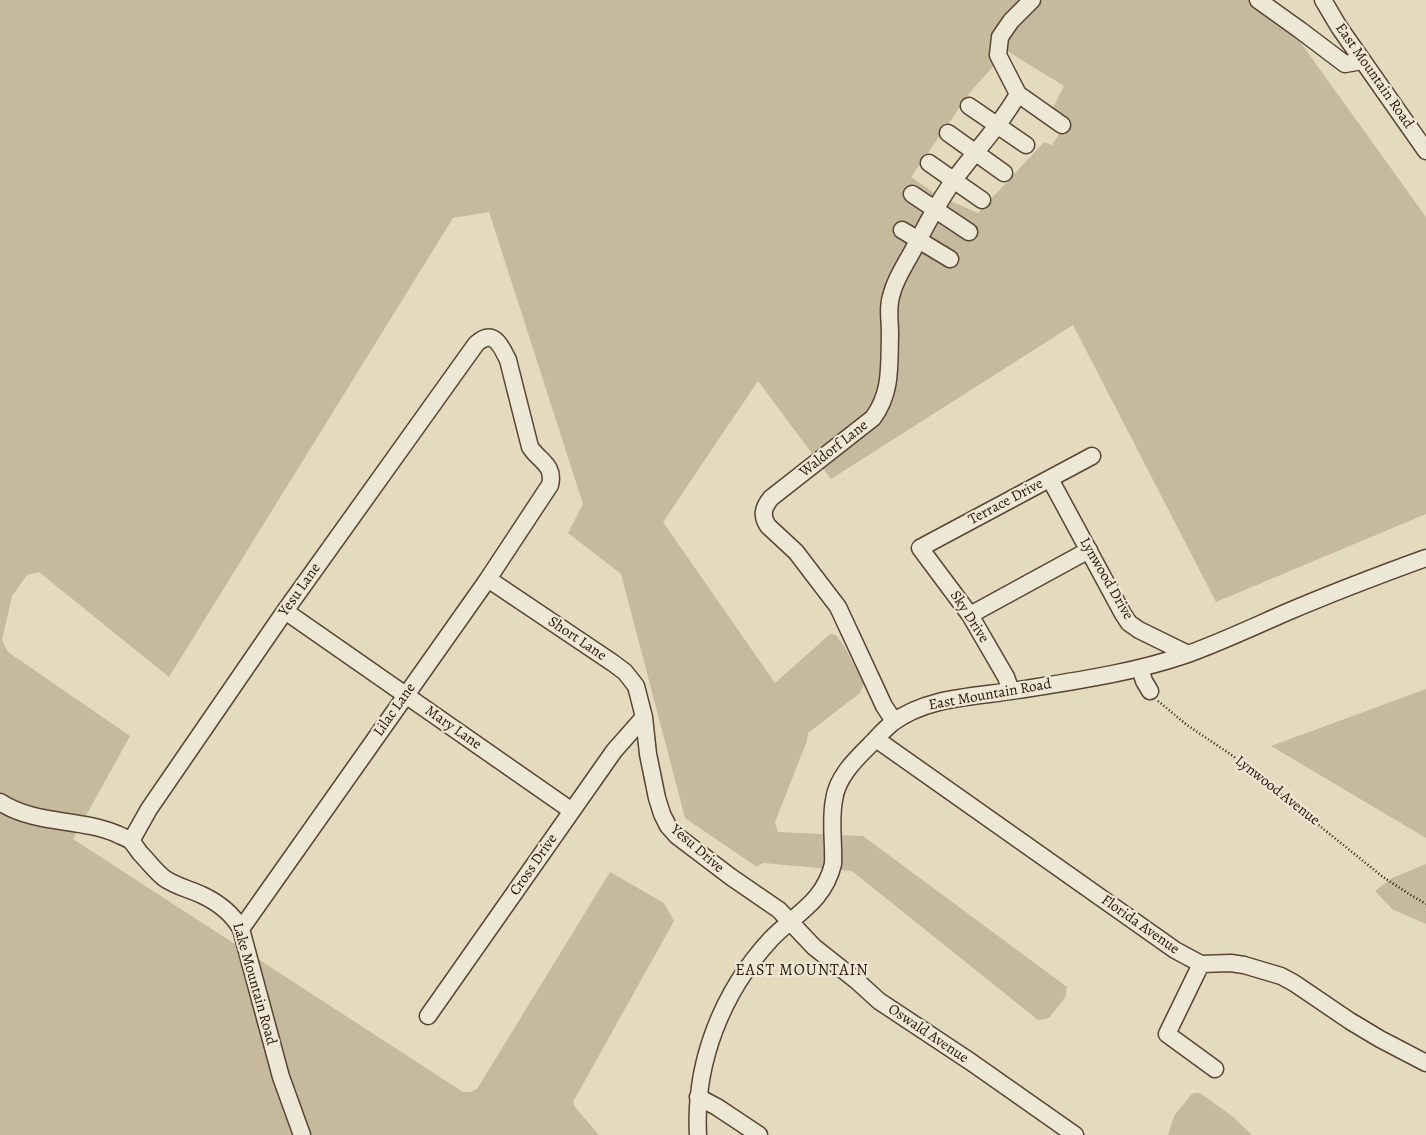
<!DOCTYPE html>
<style>
body{margin:0}
canvas{display:block;background:#e4dbbe}
</style>
<canvas width="1426" height="1135"></canvas>
<script>
const context = document.querySelector('canvas').getContext('2d');
context.lineJoin = 'round';
function fillPath(path, color) {
  context.fillStyle = color;
  context.fill(path, 'evenodd');
}
function trace(path, color, width, dash) {
  context.strokeStyle = color;
  context.lineWidth = width;
  context.lineCap = dash ? 'butt' : 'round';
  context.setLineDash(dash || []);
  context.stroke(path);
}
function drawText(font, color, halo, rows, align = 'center') {
  context.font = font + ' Alegreya,serif';
  context.lineWidth = 4.5;
  context.setLineDash([]);
  context.textBaseline = 'middle';
  context.strokeStyle = halo;
  context.fillStyle = color;
  for (const [text, x, y, turn = 0] of rows) {
    context.save();
    context.translate(x, y);
    context.rotate((+turn || 0) * Math.PI / 180);
    context.textAlign = isNaN(turn) ? turn : align;
    if (halo) context.strokeText(text, 0, 0);
    context.fillText(text, 0, 0);
    context.restore();
  }
}
const green = new Path2D(`
 M0,0h1270l156,217v297l-210,88 -143,-277 -242,154 -73,-98 -95,141 112,161 55,-49 6,1 8,11 20,38 -4,9 -52,40 -1,8 -32,81 3,10 85,4 204,151 -2,11 -16,20 -11,2 -186,-149 -89,-8 -6,4 -72,-49 -64,-244 -53,-41 15,-29 -94,-292 -36,6 -284,459 -130,-105 -12,3 -15,21 -10,44 6,12 122,84 -57,103 390,253h7l7,-3 133,-217 54,31 10,18 -101,181 2,5 24,28h-599zM1007,51l57,35 -12,24 11,18 -11,17 -8,-3 -66,71 -41,-18 -26,-18 61,-87z
 M1426,689v149l-155,-92z
 M1426,864v60l-34,-15 -17,-18 17,-13z
 M1194,1093h6l32,23 20,19h-84l6,-19 17,-21z`);
const path = new Path2D(`
 M1158,701l29,24 46,31 150,121 26,17 17,10`);
const minor = new Path2D(`
 M1032,0l-21,21 -11,16 -2,18 20,39 44,31
 M1258,0l42,30 45,34 17,-3
 M1323,0l16,27 87,124
 M969,106l57,39
 M948,133l56,40
 M929,163l53,37
 M912,194l57,38
 M902,230l48,29
 M1050,479l73,135 6,9 10,7 49,24
 M488,579l125,84 12,9 11,14 8,31 4,37 9,44 5,16 6,12 9,10 54,41 48,33 35,37 43,34 22,20 92,61 104,73
 M285,611l287,200
 M970,615l119,-65
 M1140,668l4,13 6,10
 M1011,691l-5,-14 -36,-62 -50,-67 172,-92
 M894,721l-10,-15 -12,-26 -34,-73 -42,-55 -28,-26c-7,-11 -5,-18 3,-28l102,-80c19,-26 16,-52 17,-84 0,-14 -3,-27 2,-41 4,-15 13,-28 20,-41 13,-25 26,-50 42,-72 21,-29 47,-55 64,-86
 M876,739l299,211 26,14 30,-1 13,2 37,11 13,7 56,38 30,18 46,24
 M0,802c35,23 80,16 117,32 4,2 10,4 14,7 3,3 6,8 9,12 8,8 15,18 24,25 11,8 25,11 38,17 17,8 30,18 39,34l40,148 21,58
 M131,841l18,-32 136,-198 191,-267c18,-16 25,2 32,16l22,87c9,14 25,18 20,38l-62,94 -247,350
 M1201,964l-34,70 48,35
 M428,1016l186,-265 30,-34
 M698,1097l19,10 42,28
 M698,1135c-4,-72 24,-143 73,-196 24,-25 53,-37 62,-75 1,-21 -3,-43 1,-64 3,-24 23,-42 39,-58 6,-7 12,-13 19,-19 36,-27 84,-26 126,-33 57,-9 115,-17 170,-36 33,-12 65,-27 97,-41 47,-20 94,-38 141,-55`);
const streetNames = [
 ["East Mountain Road",1374,76,55],
 ["Waldorf Lane",834,449,-38],
 ["Terrace Drive",1006,502,-28],
 ["Lynwood Drive",1106,579,60],
 ["Yesu Lane",300,590,-55],
 ["Sky Drive",969,617,57],
 ["Short Lane",577,639,34],
 ["East Mountain Road",990,695,-10],
 ["Lilac Lane",395,710,-55],
 ["Mary Lane",453,728,35],
 ["Lynwood Avenue",1277,791,38],
 ["Yesu Drive",697,849,41],
 ["Cross Drive",534,865,-55],
 ["Florida Avenue",1140,925,35],
 ["Lake Mountain Road",254,984,74],
 ["Oswald Avenue",928,1034,34]
];
const neighbourhoodNames = [
 ["EAST MOUNTAIN",802,971]
];
fillPath(green, '#c5b99e');
trace(minor, '#594532', 19);
trace(path, '#2b1303', 2.5, [1, 2.5]);
trace(minor, '#ede8d5', 16);
drawText('15px', '#2b1303', '#ede8d5', streetNames);
context.letterSpacing = '1px';
drawText('16px', '#2b1303', '#ede8d5', neighbourhoodNames);
context.letterSpacing = '0px';
</script>
